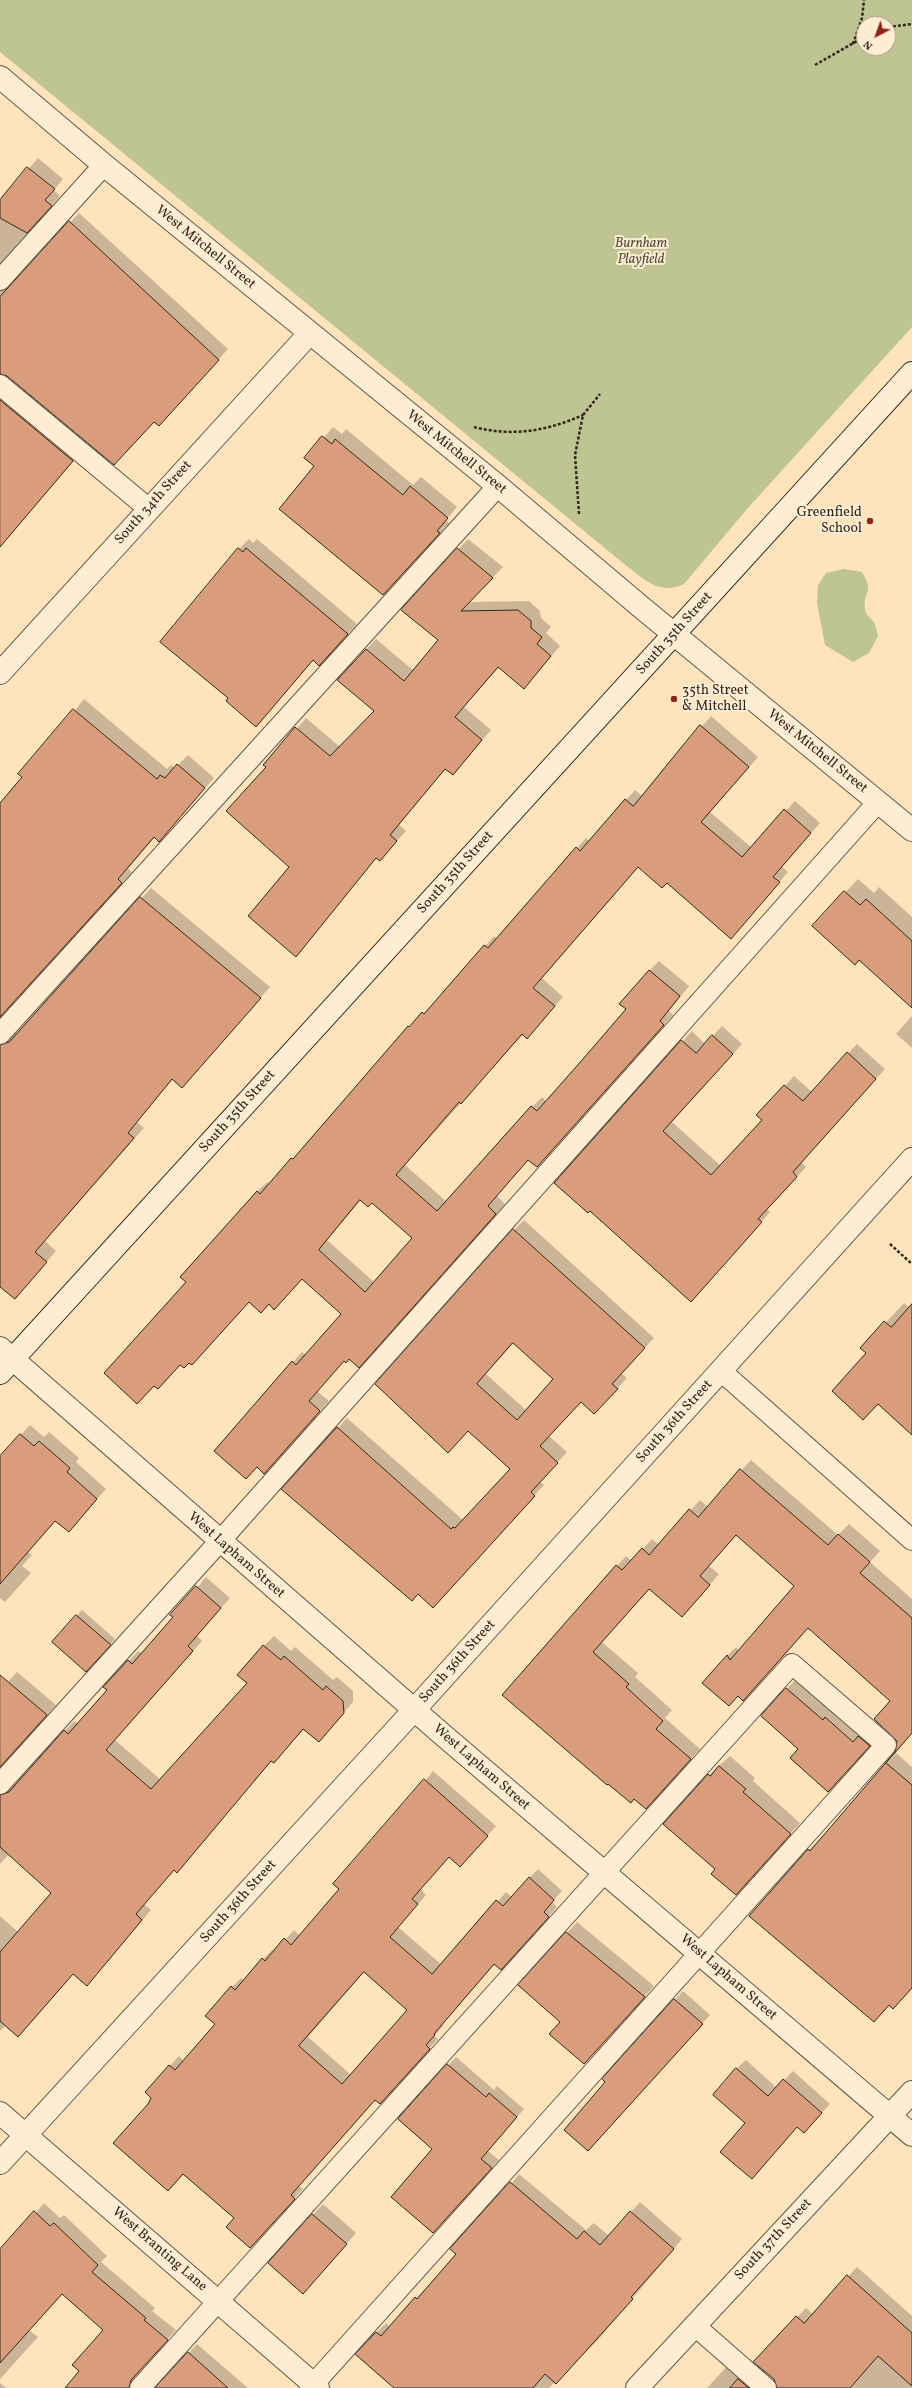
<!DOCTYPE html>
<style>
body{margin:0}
#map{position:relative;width:912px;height:2388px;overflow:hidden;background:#fee3bc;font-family:Vollkorn,serif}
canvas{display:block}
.north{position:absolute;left:856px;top:16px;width:40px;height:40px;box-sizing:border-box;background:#feedd3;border:1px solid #ac9e8b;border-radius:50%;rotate:221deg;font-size:11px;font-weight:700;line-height:16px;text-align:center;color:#30281e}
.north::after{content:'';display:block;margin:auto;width:14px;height:18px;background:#8f2418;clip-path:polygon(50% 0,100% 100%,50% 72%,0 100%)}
</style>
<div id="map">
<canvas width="912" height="2388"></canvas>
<div class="north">N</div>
</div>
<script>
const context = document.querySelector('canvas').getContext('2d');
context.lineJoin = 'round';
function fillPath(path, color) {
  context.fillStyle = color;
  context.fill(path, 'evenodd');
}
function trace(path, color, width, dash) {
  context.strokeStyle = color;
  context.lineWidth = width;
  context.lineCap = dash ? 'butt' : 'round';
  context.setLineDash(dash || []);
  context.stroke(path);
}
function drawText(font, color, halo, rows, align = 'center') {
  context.font = font + ' Vollkorn,serif';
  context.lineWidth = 4;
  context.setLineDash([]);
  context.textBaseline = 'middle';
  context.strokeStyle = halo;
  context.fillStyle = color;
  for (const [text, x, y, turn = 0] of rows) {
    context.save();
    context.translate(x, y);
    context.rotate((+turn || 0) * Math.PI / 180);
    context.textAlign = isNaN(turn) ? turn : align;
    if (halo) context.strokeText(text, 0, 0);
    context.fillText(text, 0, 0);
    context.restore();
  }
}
const green = new Path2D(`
 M0,0h912v327l-165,182 -63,75c-26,12 -41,-6 -61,-21l-623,-511zM864,24h24v24h-24z
 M844,569l18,3c13,21 1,19 3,36 0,8 7,10 10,16 1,3 2,9 3,12l-9,17 -16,9 -28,-17 -8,-42 1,-18 8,-12z`);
const shadow = new Path2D(`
 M38,158l25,21 -9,11 6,6 -60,69v-63z
 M79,213l149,136 -60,66 -13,6 -41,43 -114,-96v-92l8,6 10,-3z
 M19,398l63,53 -62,72 -20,14v-118z
 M333,427l9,7 4,-5 67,56 8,-8 36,30 -11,13 3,3 -56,61 -78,-118 -9,-8z
 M249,539l4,4 4,-4 100,85 -28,31 -15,4 -58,66 -26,-27 9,-149z
 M468,539l35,28 -34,35 60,-1 11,10 1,7 10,9 -5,6 14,13 -36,42 -25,-21 -35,40 27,23 -29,33 -16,5 -47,57 7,6 -26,29 -3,-3 -81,98 -6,-88 -23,-100 -2,-2 41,-47 34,29 35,-36 -37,-31 38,-41 38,32 25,-31 -37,-30z
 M84,699l83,70 4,-4 4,3 13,-13 26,23 -55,62 -4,-3 -27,32 4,3 -131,143 -1,7v-217z
 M711,716l47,41 -48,55 42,36 43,-47 25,22 -38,44 6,5 -48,56 -101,-62 -97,112 21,19 -36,40 -4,-3 -118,131 42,37 85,-95 10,-10 4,4 82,-92 22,-39 9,-9 30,25 -20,25 4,4 -126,141 -10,10 -9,-6 -31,36 8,8 -137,153 -23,3 -28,31 12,10 -65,72 -7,-7 -41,-15 77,-89 9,-10 4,3 36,-42 -40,-35 -32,25 -21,-2 -62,-19 70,-90 10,-10 2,3 33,-35 107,-123 24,-23 61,-68 3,3 89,-101 3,3 46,-51 7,6zM361,1200l11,2 41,36 -39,44 -47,-42z
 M858,879l16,14 5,-6 33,30v90l-52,-48 -46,-33z
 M151,888l119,99 -78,89 -19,3 -36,43 7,6 -99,113 11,10 -41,47 -15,-12v-258l9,7 10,-3z
 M912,1016v32l-16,-14z
 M722,1026l20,18 -70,78 49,44 42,-46 -5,-5 36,-39 18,16 45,-48 28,25 -84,93 5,5 -39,42 3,3 -70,79 -144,-108 136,-152 13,13z
 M524,1220l130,118 -33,35 6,5 -23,25 -22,-2 -33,35 18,16 -27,30 4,3 -101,112 -105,-169 9,-10 115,101h3l46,-50 -43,-39 -11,11 57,-211zM513,1342l41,37 -27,32 -41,-37z
 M904,1303l6,5 2,-3v128l-33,-30 -16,16 5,-66 -6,-5z
 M30,1425l14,12 5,-5 30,26 -3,4 30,27 -28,32 -22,-1 -28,32 4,3 -10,11 9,7 -26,29 -5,-4v-140z
 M751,1460l87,75 11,-11 31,27 -10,11 42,37v134l-16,19 2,-11 -6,-40 -83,-74 -66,73 -17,-43 10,-10 3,4 57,-66 -59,-51 -28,32 10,8 -27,32 -42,-18 -48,54 36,31 -3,4 37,33 -7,8 35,31 -44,49 -152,-103 122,-139 6,5 20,-22 7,6 41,-45 8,7z
 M206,1577l24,21 -33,38 5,5 -87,99 46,40 87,-97 16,-37 10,-10 17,15 4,-4 38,33 4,-3 16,14v11l-35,39 -14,-12 -30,33 -2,-2 -86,102 -9,10 -3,-2 -30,34 7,6 -55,65 -22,-2 -46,53 -22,-1 -6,6v-115l18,16 34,-39 -43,-39 -9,10v-84l7,6 7,-1 60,-64 4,3 30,-34 -3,-3 33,-36 4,3z
 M82,1610l33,29 -24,27 -38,-24z
 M17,1672l39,33 -56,64v-79z
 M797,1678l82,57 -51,56 -29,-43 -37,-32z
 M896,1753l16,14v218l-162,-69 59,-66 10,-10 1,1z
 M730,1756l25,22 -2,3 47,42 -54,61 -30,-15 -7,-94z
 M433,1771l63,55 -36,40 -11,-10 -29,33 6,6 -28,32 44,38 64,-73 6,5 26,-28 24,22 -10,11 5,5 -47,53 -15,4 -53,60 1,2 -9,10 4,3 -49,54 -13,6 -77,87 4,3 -53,58 -15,-29 -86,-113 3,-7 -6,-6 33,-36 5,5 33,-37 15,-37 9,-9 3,3 19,-22 9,-9 2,2 20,-22 6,6 41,-47zM364,1972l44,38 -57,65 -43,-38z
 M577,1922l77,64 -70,77 -23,-41 -41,-37z
 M683,1991l27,24 -114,126 10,-59 -3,-3z
 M456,2057l38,33 3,-4 27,23 -36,42 11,9 -59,65 -6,-76 -35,-30z
 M746,2060l31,28 16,-17 37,33 -26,28 -6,-6 -51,-3 -11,-54z
 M519,2174l67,56 8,-7 15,13 31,-34 42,37 -84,101 -49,48h-130l-43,-55 10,-10 4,4 68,-74z
 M44,2203l16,15 4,-3 43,41 -6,6 54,46 -3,3 24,19 -36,40 -2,12 5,6h-77l15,-17 23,-41 -41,-37 -34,37 9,7 -38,42v-119z
 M323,2204l33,29 -43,49 -44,-19z
 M857,2267l55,49v72h-134v-5l-23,-21 51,-54 7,6z
 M197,2344l51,44h-91z
 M730,2363l39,25h-62z
 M0,2383l6,5h-6z`);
const building = new Path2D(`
 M27,167l28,22 -10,11 7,6 -25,27 -27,-15v-18z
 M69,221l150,139 -60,66 -5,-4 -40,43 -107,-89 -7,-2v-77z
 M0,400l73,61 -73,86z
 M322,436l10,8 3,-5 68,56 7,-9 38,32 -11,13 3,2 -57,62 -104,-86 35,-43 -10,-8z
 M238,548l5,4 3,-4 102,86 -29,32 -6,-6 -57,67 -30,-26 2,-3 -68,-56z
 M457,548l36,30 -32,33 57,-1 13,11v7l11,9 -5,7 14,12 -27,33 -26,-22 -43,50 27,23 -29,35 -8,-6 -55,66 7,6 -17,20 -4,-3 -80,99 -48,-41 41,-49 -63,-56 40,-44 -3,-2 32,-38 35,29 44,-45 -37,-31 29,-31 38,32 34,-41 -37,-30z
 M73,709l84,70 3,-4 5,3 12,-14 28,24 -46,54 -5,-5 -36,42 4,4 -122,134v-214l22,-26 -4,-3z
 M700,725l49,42 -48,55 41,35 42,-48 27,24 -38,44 7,5 -49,57 -64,-56 -5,5 -24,-21 -105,121 22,18 -28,33 -5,-5 -61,70 -2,-2 -63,73 41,36 94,-105 6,5 46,-52 43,-50 -7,-5 30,-34 31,26 -20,25 4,4 -127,142 -9,-7 -40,46 8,8 -137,154 -10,-9 -3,4 -2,-2 -35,40 11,10 -56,63 -7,-7 -11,12 -32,-28 78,-90 4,4 45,-51 -39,-35 -28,31 -5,-6 -8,9 -12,-11 -57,63 -3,-2 -5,5 -4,-3 -22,24 -4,-3 -17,18 -33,-31 82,-91 -6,-5 77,-86 3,3 31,-36 2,1 115,-133 1,1 13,-15 2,2 60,-69 4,3 88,-101 4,4 45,-52 8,7zM360,1200l8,7 4,-4 40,35 -47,54 -46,-42z
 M844,891l16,14 6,-6 46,42v67l-53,-48 -4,5 -43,-39z
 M140,897l121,101 -79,90 -10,-9 -44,54 6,5 -99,114 12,10 -32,37 -15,-12v-242l9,-3z
 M712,1035l21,19 -70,77 48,44 51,-55 -6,-5 28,-30 19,16 44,-49 29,27 -83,93 4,5 -39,42 4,3 -71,80 -101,-91 -2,2 -34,-30 127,-143 15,13z
 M513,1229l132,119 -33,36 6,5 -24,25 -13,-12 -41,44 18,17 -27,29 4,4 -102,112 -15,-14 -6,7 -131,-112 56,-62 114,102 2,-2 2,1 55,-59 -42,-38 -20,22 -73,-69zM513,1343l40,36 -36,41 -40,-36z
 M912,1304v131l-34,-31 -15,16 -31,-29 34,-38 -6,-5 24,-27 7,6z
 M20,1434l14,12 5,-5 31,27 -3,4 30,27 -28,33 -14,-11 -55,63v-128z
 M740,1469l88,76 10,-11 32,28 -10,11 52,45v115l-26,30 26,22v203l-19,21 -4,-4 -15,17 -125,-106 59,-67 2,2 85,-99 2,-11 -23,-22 16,-18 -82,-73 -65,73 -5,-5 -9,10 -27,-23 25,-28 3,5 64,-74 -58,-51 -36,41 10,9 -28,32 -33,-28 -56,63 36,32 -3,3 37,34 -7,8 35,30 -45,50 -12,-10 -3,4 -23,-19 -1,1 -105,-90 114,-130 6,5 20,-22 7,7 40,-46 9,8z
 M196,1586l25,22 -33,38 5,5 -87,99 45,39 96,-106 -10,-8 26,-30 18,15 3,-4 39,34 3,-4 17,15 1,12 -25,29 -16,-13 -29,34 -3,-2 -94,112 -3,-3 -38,44 6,6 -55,66 -14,-12 -55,63 -18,-16v-69l51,-59 -51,-46v-52l9,-3 55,-62 4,4 39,-44 -4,-3 25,-27 4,4 41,-47 -3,-2z
 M76,1615l35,30 -25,27 -34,-30z
 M0,1675l47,40 -47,52z
 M786,1688l37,32 2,-3 28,25 5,-6 12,10 -42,46 -38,-34 8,-9 -37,-33z
 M719,1766l27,23 -3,3 48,42 -55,61 -25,-21 4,-5 -52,-45 45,-50 2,2z
 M424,1779l64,57 -28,31 -11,-10 -37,42 6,5 -28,33 42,37 64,-74 7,6 26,-29 25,23 -10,12 5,5 -48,53 -7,-6 -60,70 1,1 -9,10 4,4 -50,55 -5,-4 -84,95 4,4 -45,49 -24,-21 8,-9 -51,-44 -15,17 -55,-48 35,-39 3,-6 -6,-6 24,-27 6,5 40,-46 -10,-8 26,-30 4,4 27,-32 3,3 19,-23 7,7 48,-56 -6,-5zM364,1972l43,38 -65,74 -43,-38z
 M566,1932l79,65 -61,67 -35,-30 11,-12 -42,-37z
 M674,1999l29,25 -115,127 -24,-21 41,-48 -3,-3z
 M447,2064l39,33 3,-4 28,24 -36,42 11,9 -59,65 -42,-36 41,-48 -34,-30z
 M736,2068l32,28 15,-17 39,34 -18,20 -7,-6 -45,52 -32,-27 25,-29 -32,-28z
 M510,2182l67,57 7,-8 16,14 30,-34 44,38 -43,48 2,2 -77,85 -11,-10 -12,14h-139l-39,-34 21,-22 5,4 34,-39 2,2 39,-45 -6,-5z
 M34,2211l16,15 4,-3 44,42 -6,7 54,46 -2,2 24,20 -37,40 -2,8h-64l14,-17 -7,-6 31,-35 -41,-36 -62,69v-114z
 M312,2214l35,30 -44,50 -35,-31z
 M847,2275l65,58v53l-34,-30 -28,32h-73l-3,-9 -21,-17 43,-46 8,7z
 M188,2352l40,36h-73z
 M738,2379l11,9h-19z`);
const path = new Path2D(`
 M888,27l24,-3
 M853,44l9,-26 2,-18
 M815,65l49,-28
 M474,427c38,10 73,4 109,-12
 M579,514l-4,-59 8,-40 17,-21
 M890,1244l22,20`);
const service = new Path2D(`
 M0,280l104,-115
 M0,385l149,124
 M0,1034l498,-548
 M721,1371l191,169
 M0,1784l220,-243 658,-739
 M694,2325l72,63
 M140,2388l652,-724 94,81 -576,643`);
const minor = new Path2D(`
 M0,673l309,-339
 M0,1348l443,387 469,400
 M0,2113l318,275
 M0,2163l414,-453 498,-551
 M637,2388l275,-296`);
const tertiary = new Path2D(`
 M0,77l104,88 394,321 143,121 271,223`);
const secondary = new Path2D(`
 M0,1373l912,-1000`);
const markers = [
 [870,521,4,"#8f2418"],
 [674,699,4,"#8f2418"]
];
const parkNames = [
 ["Burnham",641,244],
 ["Playfield",641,260]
];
const streetNames = [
 ["West Mitchell Street",205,248,39],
 ["West Mitchell Street",456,453,39],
 ["South 34th Street",154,503,-48],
 ["South 35th Street",675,634,-48],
 ["West Mitchell Street",817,752,39],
 ["South 35th Street",456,873,-48],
 ["South 35th Street",238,1112,-48],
 ["South 36th Street",675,1422,-48],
 ["West Lapham Street",236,1556,41],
 ["South 36th Street",458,1662,-48],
 ["West Lapham Street",481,1768,41],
 ["South 36th Street",239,1902,-48],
 ["West Lapham Street",728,1978,41],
 ["South 37th Street",774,2240,-47],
 ["West Branting Lane",159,2250,41]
];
const poiNames = [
 ["Greenfield",862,513],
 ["School",862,529],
 ["35th Street",682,691,"left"],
 ["& Mitchell",682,707,"left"]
];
fillPath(green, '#bec492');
fillPath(shadow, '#0003');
fillPath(building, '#da9d7b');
trace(building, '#30281e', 1);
trace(service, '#645746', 22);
trace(minor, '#645746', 24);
trace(tertiary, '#645746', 24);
trace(secondary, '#30281e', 24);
trace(path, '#30281e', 2.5, [3, 2]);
trace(service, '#feedd3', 20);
trace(minor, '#feedd3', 22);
trace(tertiary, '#feedd3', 22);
trace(secondary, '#feedd3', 22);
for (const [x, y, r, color] of markers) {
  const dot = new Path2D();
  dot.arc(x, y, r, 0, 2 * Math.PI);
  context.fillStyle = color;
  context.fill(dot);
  trace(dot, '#feedd3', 1.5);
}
drawText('italic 14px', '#544f3b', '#feedd3', parkNames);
drawText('14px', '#30281e', '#feedd3', streetNames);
drawText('14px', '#30281e', '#feedd3', poiNames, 'right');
</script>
